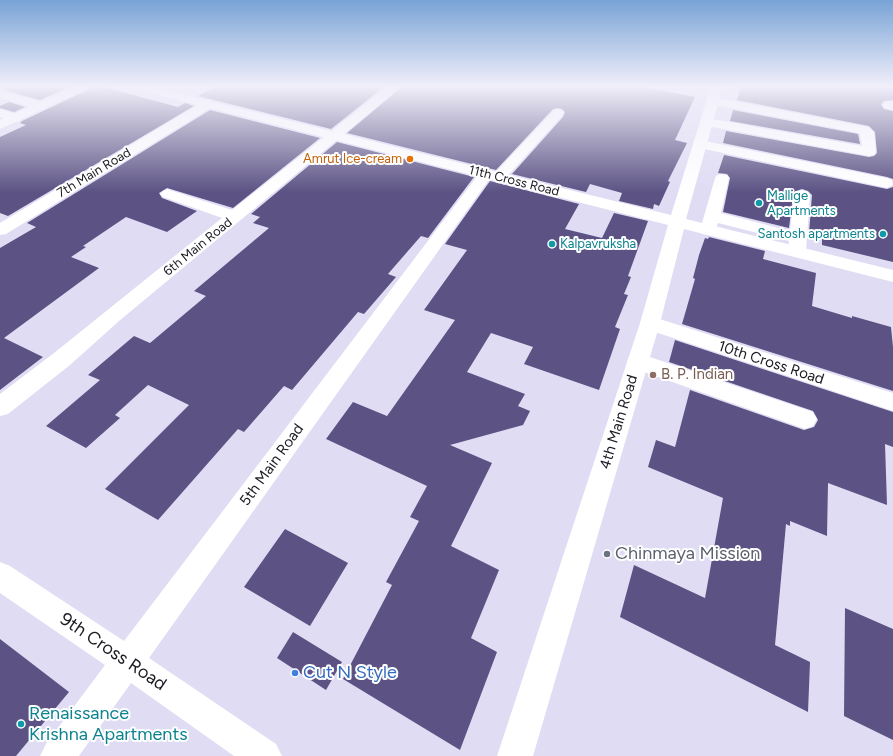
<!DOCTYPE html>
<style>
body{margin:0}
canvas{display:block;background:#dfdcf4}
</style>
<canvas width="893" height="756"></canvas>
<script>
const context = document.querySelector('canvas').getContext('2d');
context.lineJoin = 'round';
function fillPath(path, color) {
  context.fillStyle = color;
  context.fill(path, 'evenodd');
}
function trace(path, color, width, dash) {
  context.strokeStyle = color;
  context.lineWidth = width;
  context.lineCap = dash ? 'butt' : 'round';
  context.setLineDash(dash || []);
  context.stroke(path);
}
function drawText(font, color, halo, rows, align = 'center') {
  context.font = font + ' Figtree,sans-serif';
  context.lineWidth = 4;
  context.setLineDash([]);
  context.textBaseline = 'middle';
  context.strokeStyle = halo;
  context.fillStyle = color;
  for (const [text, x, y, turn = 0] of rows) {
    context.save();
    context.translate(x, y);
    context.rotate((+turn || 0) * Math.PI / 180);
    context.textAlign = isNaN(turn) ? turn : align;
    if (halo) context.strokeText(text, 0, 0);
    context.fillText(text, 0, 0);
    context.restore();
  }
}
const building = new Path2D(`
 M5,86h66l-31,14 -36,-10z
 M92,86h8l78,21 7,-4 9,3 -186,110 -8,-3v-76l26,-12 -6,-2 2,-2 68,-32z
 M216,86h169l-54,43 -133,-33z
 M403,86h236l56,11 -20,43 12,3 -19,38 2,1 -11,24 -5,-2 -1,5 -34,-8 3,-8 -32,-9 -4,8 -74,-18 51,-57 2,-5 -3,-3 -4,-1 -5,1 -57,61 -149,-37z
 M741,86h152v14l-9,1 -3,3 3,5 9,2v68l-6,-2 -164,-34 3,-12 143,26 5,-1 3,-3 -2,-21 -6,-6 -132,-26z
 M9,102l16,5 -11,5 -14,-4v-2z
 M210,110l110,28 -87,70 -66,-20 -8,5 3,5 35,13 -30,21 -41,-15 -43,29 3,1 -15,10 28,11 -95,70 39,19 -43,33v-142l36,-21 -9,-4z
 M733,110l125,24 2,10 -130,-23z
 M337,142l137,35 -46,61 -7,-2 -33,38 8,3 -32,37 -6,-2 -66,78 -8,-4 -40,46 -6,-3 -80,91 -53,-31 84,-84 -41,-20 -33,30 5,3 -34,30 -40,-22 54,-46 -12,-5 46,-39 16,7 56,-47 -12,-5 75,-63 -16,-5 7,-6 -9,-3z
 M724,155l163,34 6,-2v75l-71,-17v-9l-13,-3 3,-38 -4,-4 -6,-2 -6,2 -3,4 -4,33 -66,-16 7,-34 -3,-4 -9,-1z
 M490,181l89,23 -14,25 37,9 12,-25 34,8 -20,55 3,1 -7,17 4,1 -13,32 5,2 -21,61 -75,-26 9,-17 -42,-14 -24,39 58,22 -7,12 12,5 -7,14 -73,20 42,18 -41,83 48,24 -28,68 26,14 -37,98 -117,-71 49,-94 -6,-3 33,-61 -9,-4 17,-31 -101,-47 27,-37 34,14 68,-96 -31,-10 43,-60 -22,-6z
 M709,237l56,14 -2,8 53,14 -4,33 40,12v-2l39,11 2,20v44l-211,-67 13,-45 -2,-1 6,-23 6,-17 3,1z
 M675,340l218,72v35l-8,-3 2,61 -59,-22 -1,53 -37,-15v5l-4,-2 -11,121 35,17 -2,50 -188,-95 14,-52 71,33 18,-100 -75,-31 8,-27 19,7 15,-57 114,40 10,-3 4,-7 -5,-9 -144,-49z
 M285,529l63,34 -38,63 -66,-39z
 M845,608l48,21v111l-49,-24z
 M293,632l49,30 -16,28 -49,-32z
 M0,639l69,53 -53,64h-16z`);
const street = new Path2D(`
 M388,86h14l-283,235 -49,44 -62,49 -8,2v-22l54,-41 168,-135 -59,-21 -3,-3 3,-3 5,-2 5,2 59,19z
 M0,90l45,13 2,3 -2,3 -4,1 -41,-12z
 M713,97l155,30 6,5 2,20 -2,3 -5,1 -167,-31 -2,-3 2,-3 5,-1 155,28 -2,-12 -1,-1 -150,-29 -2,-3 2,-3z
 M208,100l4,1 2,3 -2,3 -206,127 -6,1v-12l204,-122z
 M888,101l5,1v8l-9,-2 -2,-3 2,-3z
 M0,109l20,6 1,3 -1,3 -5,1 -15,-5z
 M558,109l4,1 2,3 -2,3 -58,64 -5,1 -5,-1 -2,-3 2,-3 60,-64z
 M700,140l187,38 5,2 1,5 -6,3 -192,-41 -2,-3 2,-3z
 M486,170l5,1 2,3 -344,484 127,86 6,12h-48l-103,-73 -52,73h-39l6,-12 59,-79 -105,-72v-31l10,4 114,75 357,-470z
 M722,174l5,1 2,3 -8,35 69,18 4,-36 2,-3 6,-2 6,2 2,3 -4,56 -3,4 -6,2 -6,-2 -3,-4 1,-10 -71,-18 -4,11 -6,1 -6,-1 -2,-4 15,-52 2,-3z
 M650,316l243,77v18l-250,-83 -3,-5 3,-5z
 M638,353l175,59 4,7 -4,7 -8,3 -175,-62 -3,-6 3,-6z`);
const secondary = new Path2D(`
 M75,86h16l-2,2 -89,41v-9z
 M129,86h21l521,129 40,-129h12l-37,133 207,51v12l-209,-53 -24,94 -127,433h-36l143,-433 28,-98 -537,-137z`);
const markers = [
 [410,159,4,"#e8710a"],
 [759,203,4,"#0f9aa8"],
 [883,234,4,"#0f9aa8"],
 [552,244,4,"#0f9aa8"],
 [653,375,4,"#8d6e63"],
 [607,554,4,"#6b7280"],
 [295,673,4,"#3f7fe0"],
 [21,724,4,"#0f9aa8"]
];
const farFoodnames = [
 ["Amrut Ice-cream",402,159]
];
const farStreetnames = [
 ["7th Main Road",94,173,-31],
 ["11th Cross Road",514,181,14],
 ["6th Main Road",198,247,-39]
];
const farCulturenames = [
 ["Mallige",767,196],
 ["Apartments",767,211],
 ["Santosh apartments",875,234,"right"],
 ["Kalpavruksha",560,244]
];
const streetNames = [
 ["10th Cross Road",771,363,18],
 ["4th Main Road",619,422,-73],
 ["5th Main Road",272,465,-54]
];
const educationNames = [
 ["B. P. Indian",661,375]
];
const nearWorshipnames = [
 ["Chinmaya Mission",615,554]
];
const nearStreetnames = [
 ["9th Cross Road",113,652,34]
];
const nearShopnames = [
 ["Cut N Style",303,673]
];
const nearCulturenames = [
 ["Renaissance",29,714],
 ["Krishna Apartments",29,735]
];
fillPath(building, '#5c5384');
fillPath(street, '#fff');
fillPath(secondary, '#fff');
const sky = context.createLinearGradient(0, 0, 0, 192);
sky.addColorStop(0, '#78a3d6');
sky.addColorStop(0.45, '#f1effa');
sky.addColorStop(1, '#f1effa00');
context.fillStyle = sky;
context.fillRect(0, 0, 893, 192);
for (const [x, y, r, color] of markers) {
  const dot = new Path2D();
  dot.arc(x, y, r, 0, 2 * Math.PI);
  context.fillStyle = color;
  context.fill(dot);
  trace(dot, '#fff', 1.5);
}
drawText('13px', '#c56008', '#fff', farFoodnames, 'right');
drawText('13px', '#1c1b23', '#fff', farStreetnames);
drawText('13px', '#0d838f', '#fff', farCulturenames, 'left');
drawText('15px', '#1c1b23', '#fff', streetNames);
drawText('15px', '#785e54', '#fff', educationNames, 'left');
drawText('18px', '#5b616d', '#fff', nearWorshipnames, 'left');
drawText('18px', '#1c1b23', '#fff', nearStreetnames);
drawText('18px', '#366cbe', '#fff', nearShopnames, 'left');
drawText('18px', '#0d838f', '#fff', nearCulturenames, 'left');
</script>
